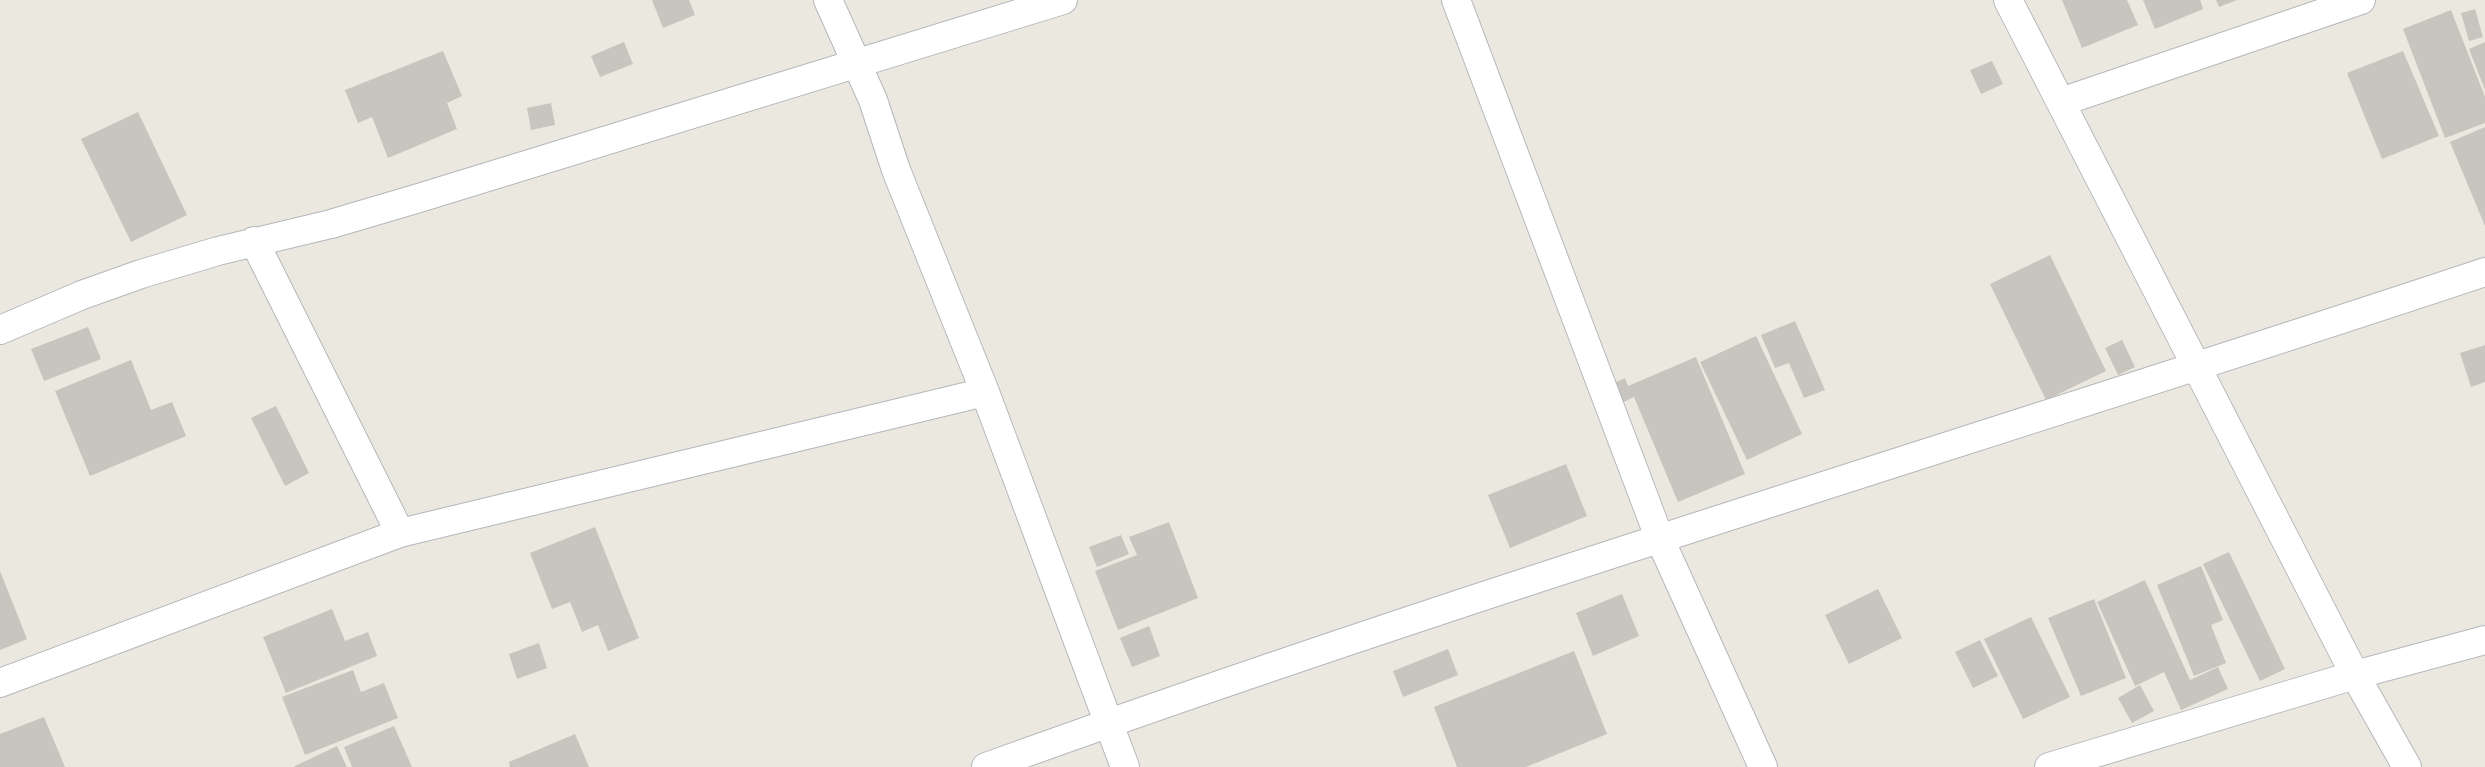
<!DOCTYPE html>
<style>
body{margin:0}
canvas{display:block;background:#ebe8df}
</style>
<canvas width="2485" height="767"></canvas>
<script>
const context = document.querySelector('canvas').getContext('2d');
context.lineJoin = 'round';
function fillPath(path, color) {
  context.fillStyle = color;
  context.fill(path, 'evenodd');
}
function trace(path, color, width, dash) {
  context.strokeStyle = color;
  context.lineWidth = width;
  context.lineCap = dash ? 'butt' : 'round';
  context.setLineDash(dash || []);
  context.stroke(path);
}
const building = new Path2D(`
 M652,0h37l6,15 -32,13z
 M2062,0h65l11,25 -56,23z
 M2143,0h57l3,9 -48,20z
 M2216,0h21l-18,7z
 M2475,9l8,28 -14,4 -8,-28z
 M2451,10l34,87v26l-40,15 -42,-109z
 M624,42l9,22 -33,13 -9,-21z
 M2485,42v48l-16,-41z
 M443,51l19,45 -15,7 10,26 -69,29 -16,-41 -14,6 -13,-33z
 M2403,51l36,85 -57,23 -35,-86z
 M1992,61l11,23 -22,10 -11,-24z
 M551,103l4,22 -24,5 -4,-22z
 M138,112l49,103 -56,27 -50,-103z
 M2485,127v99l-35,-84z
 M2050,255l56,116 -60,29 -56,-116z
 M1795,321l30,69 -21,8 -15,-35 -14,5 -14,-33z
 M88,327l13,32 -57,22 -13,-32z
 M1756,336l46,98 -55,26 -47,-98z
 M2122,340l13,27 -17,8 -13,-27z
 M2485,345v37l-14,5 -11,-34z
 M1696,357l49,117 -67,28 -44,-105 -29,14 -9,-20 29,-13 3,8z
 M131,360l20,50 21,-8 14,34 -96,40 -35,-85z
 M276,406l33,67 -24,13 -34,-68z
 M1566,464l21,52 -77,32 -22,-53z
 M1169,522l29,76 -80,32 -23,-59 42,-16 -8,-18z
 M595,527l44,111 -31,13 -10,-26 -16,7 -12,-30 -18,7 -22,-56z
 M1121,535l8,19 -32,13 -8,-20z
 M2229,552l56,117 -25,12 -57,-117z
 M2201,566l22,54 -12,5 15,38 -32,13 -37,-91z
 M0,571l27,68 -27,11z
 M2145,580l45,100 28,-13 10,22 -47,21 -17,-38 -29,14 -38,-84z
 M1878,589l24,49 -53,26 -24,-49z
 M1622,594l17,42 -46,20 -17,-43z
 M2094,599l32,79 -45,18 -33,-78z
 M332,609l13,32 23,-9 9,24 -91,37 -23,-56z
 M2031,617l39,80 -47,22 -39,-80z
 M1149,626l11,30 -28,11 -12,-29z
 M1980,640l18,36 -25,12 -18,-36z
 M539,643l8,25 -30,11 -8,-25z
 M1448,649l10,26 -55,22 -10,-26z
 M1574,651l33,83 -81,33h-69l-23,-60z
 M353,670l8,22 23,-9 14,35 -93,37 -23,-58z
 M2140,685l14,26 -22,12 -14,-25z
 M44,717l21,50h-65v-33z
 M394,726l18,41h-60l-8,-20z
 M575,734l14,33h-79l-1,-5z
 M337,746l10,21h-54z`);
const minor = new Path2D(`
 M828,0l45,100 23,70 89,222 140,375
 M1456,0l203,537 104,230
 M2008,0l347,675 52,92
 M2061,102l300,-102
 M254,241l146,292
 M0,330l82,-35 59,-21 77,-23 113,-27 88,-26 644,-198
 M0,683l400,-150 585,-141
 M986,767c495,-179 1000,-329 1499,-495
 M2049,767l306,-92 130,-35`);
fillPath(building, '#c8c5be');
trace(minor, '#b5b7bc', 30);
trace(minor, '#fff', 28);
</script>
